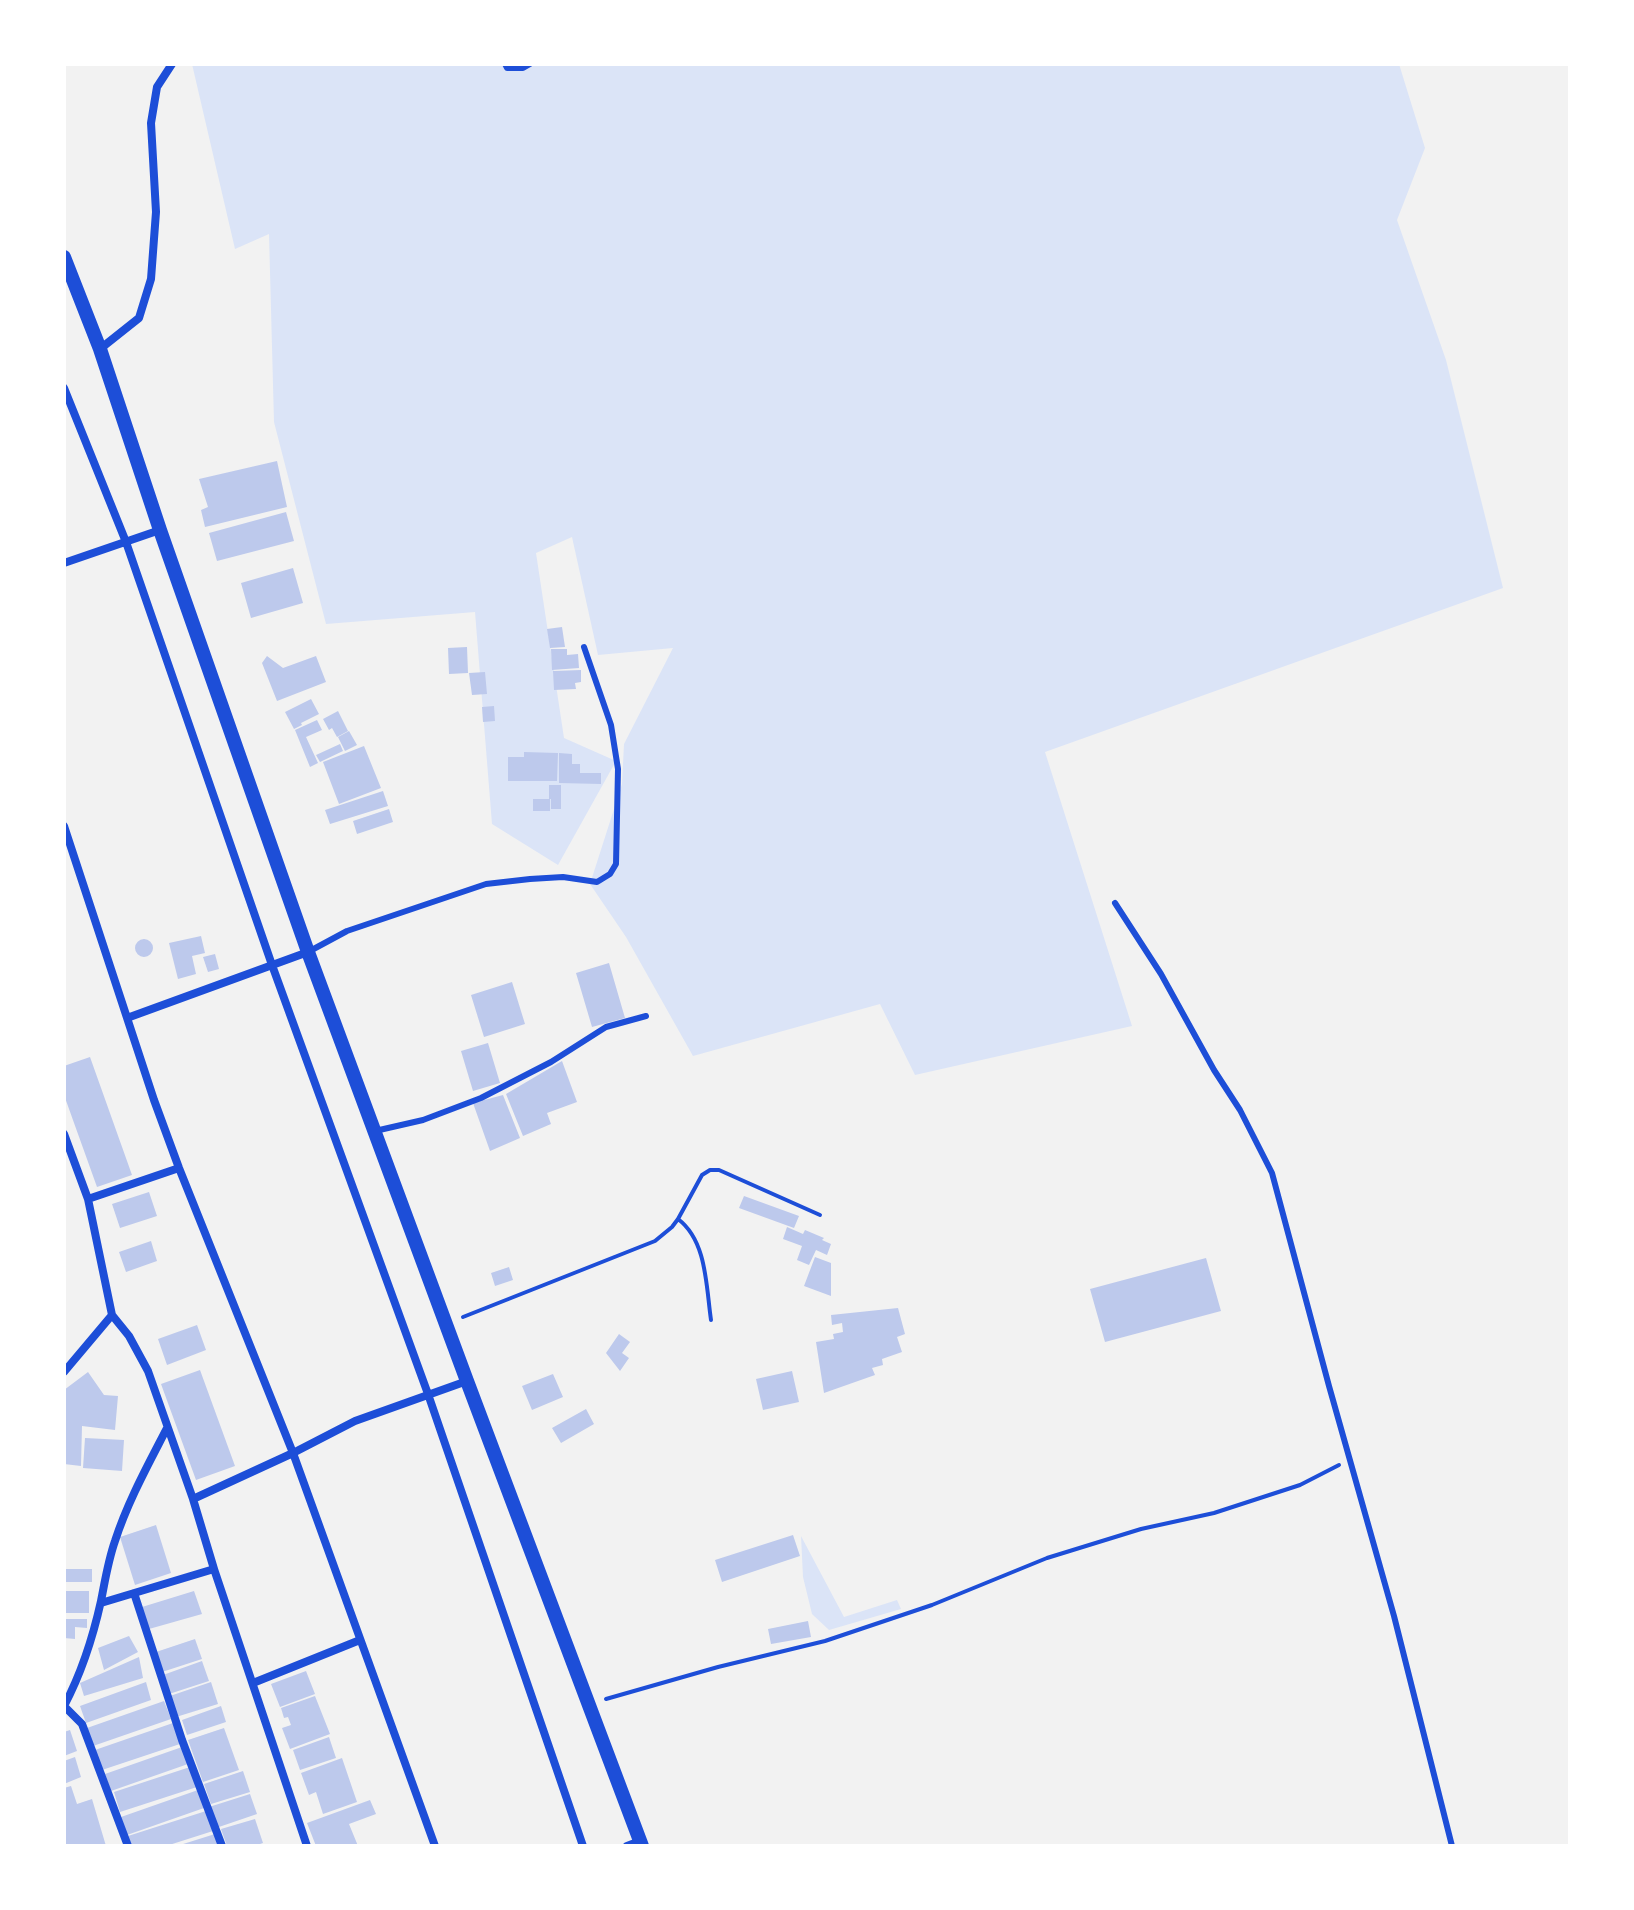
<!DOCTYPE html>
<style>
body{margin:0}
#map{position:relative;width:1634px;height:1910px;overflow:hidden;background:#f2f2f2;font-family:"DejaVu Sans",sans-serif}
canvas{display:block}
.frame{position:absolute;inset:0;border:66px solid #fff;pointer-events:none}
</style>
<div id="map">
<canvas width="1634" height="1910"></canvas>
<div class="frame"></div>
</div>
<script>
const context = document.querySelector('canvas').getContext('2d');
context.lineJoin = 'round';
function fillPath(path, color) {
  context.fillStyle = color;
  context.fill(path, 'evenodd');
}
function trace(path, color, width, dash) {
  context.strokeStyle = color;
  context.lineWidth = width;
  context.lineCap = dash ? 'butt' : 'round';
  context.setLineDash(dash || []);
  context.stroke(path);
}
const green = new Path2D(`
 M192,64h1207l26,84 -28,72 49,140 57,228 -458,164 87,274 -217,49 -35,-71 -187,52 -67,-119 -36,-53 32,-100 2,-40 49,-96 -75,7 -26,-118 -36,16 28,185 52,23 -58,104 -66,-41 -17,-212 -149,12 -52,-202 -5,-188 -34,15z
 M801,1536l43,81 53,-17 4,9 -72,21 -17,-16 -9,-37z`);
const building = new Path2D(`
 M277,461l10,46 -82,20 -4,-17 7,-3 -9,-28z
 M286,512l8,29 -77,20 -8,-28z
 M293,568l10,35 -52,15 -10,-35z
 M562,627l3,20 -15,1 -3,-19z
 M467,647l1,26 -19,1 -1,-26z
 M551,649h16v6l11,-1 1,14 -27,2z
 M267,656l16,12 33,-12 10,26 -49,19 -15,-38z
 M581,670v12l-6,1 1,6 -22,1 -1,-19z
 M485,672l2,22 -15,1 -3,-22z
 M311,699l8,15 -18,9 1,2 -8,4 -9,-17z
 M494,706l1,15 -12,1 -1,-15z
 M338,711l10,20 -11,6 -5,-9 -3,2 -6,-11z
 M317,720l5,10 -16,7 12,26 -8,4 -15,-37z
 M349,731l8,14 -12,6 -7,-14z
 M340,744l3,7 -23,11 -4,-7z
 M364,746l17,42 -42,16 -16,-42z
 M524,752l34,1 -1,28h-49v-24h16z
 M559,753l13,1v10h8v9h21v11l-42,-1z
 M549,785h12v24h-10v-10h-2z
 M383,791l5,15 -58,18 -5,-14z
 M533,799h17v12h-17z
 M389,809l4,13 -36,12 -4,-13z
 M201,936l4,17 -13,3 4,18 -18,5 -9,-36z
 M135 948a9 9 0 1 1 18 0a9 9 0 1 1-18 0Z
 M215,954l4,15 -11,3 -5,-15z
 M609,963l16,55 -33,9 -16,-54z
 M512,982l13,42 -41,13 -13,-42z
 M488,1043l12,40 -27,8 -12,-40z
 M90,1057l42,118 -35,12 -33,-92v-29z
 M562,1061l15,41 -30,11 4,11 -28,12 -17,-42z
 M503,1095l17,43 -30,13 -17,-48z
 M149,1192l8,24 -37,12 -8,-24z
 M744,1196l55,20 -5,12 -55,-20z
 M787,1227l16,7 2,-4 19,8 -2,2 9,4 -4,11 -11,-5 -7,15 -12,-5 5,-14 -19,-7z
 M151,1241l6,20 -31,11 -7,-20z
 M815,1257l16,6v33l-27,-10z
 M1206,1258l15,53 -116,31 -15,-53z
 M509,1267l4,13 -18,6 -4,-13z
 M898,1308l7,26 -8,3 5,15 -20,7 1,6 -11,3 3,7 -51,18 -8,-51 18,-3 -1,-5 10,-2 -1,-9 -10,2 -1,-10z
 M197,1325l9,25 -39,15 -9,-26z
 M619,1334l11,8 -8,11 7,5 -9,13 -14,-18z
 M200,1370l35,96 -39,14 -35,-96z
 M792,1371l7,31 -36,8 -7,-31z
 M88,1372l16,23 14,1 -3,34 -33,-4 -1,40 -17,-2v-74z
 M553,1374l10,23 -31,13 -10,-24z
 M586,1409l8,15 -33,19 -9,-15z
 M85,1438l39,2 -2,31 -39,-3z
 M156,1525l15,48 -36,12 -15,-48z
 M793,1535l7,21 -78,26 -7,-22z
 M64,1569h28v13h-28z
 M64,1591h25v22h-25z
 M194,1591l8,23 -53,15 -7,-22z
 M64,1619h23v9l-12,-1v12l-11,-1z
 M808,1621l3,16 -40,7 -3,-15z
 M129,1636l9,16 -34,18 -6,-22z
 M195,1639l7,20 -40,13 -6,-20z
 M139,1657l4,21 -59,18 -4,-13z
 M202,1661l7,20 -40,13 -6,-19z
 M306,1671l9,23 -35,13 -9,-23z
 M146,1682l5,18 -65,23 -6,-17z
 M211,1682l7,22 -42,13 -6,-21z
 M315,1696l15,38 -40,15 -8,-21 9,-3 -3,-8 -4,1 -3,-10z
 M164,1701l7,18 -78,27 -6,-18z
 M221,1706l5,16 -39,13 -5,-15z
 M173,1723l7,21 -78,26 -7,-20z
 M224,1728l15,42 -36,12 -15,-42z
 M70,1730l7,21 -13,5v-24z
 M329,1737l7,21 -36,12 -7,-20z
 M182,1747l6,17 -77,27 -6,-17z
 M75,1757l6,20 -17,7v-23z
 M342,1758l15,44 -34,12 -7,-22 -7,3 -8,-22z
 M190,1767l7,20 -77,25 -6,-20z
 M243,1771l7,21 -39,12 -7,-20z
 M71,1786l6,18 15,-5 14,47h-42v-58z
 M198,1790l6,18 -77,27 -6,-18z
 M250,1794l7,20 -41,14 -7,-21z
 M370,1800l6,14 -27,10 9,22h-42l-9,-23z
 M206,1811l7,20 -47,15h-35l-3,-10z
 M255,1819l8,24 -9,3h-27l-6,-17z
 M215,1834l4,12h-39v-1z`);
const path = new Path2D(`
 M678,1219c29,22 28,67 33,101
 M463,1317l192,-76 17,-14 6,-8 24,-44 8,-5h9l101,45
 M606,1699l112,-32 107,-26 107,-36 115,-47 94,-29 73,-16 86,-28 39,-20`);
const service = new Path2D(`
 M505,64l2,4h16l7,-4
 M1115,903l46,71 53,96 26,40 32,63 57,213 65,230 58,230
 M308,952l39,-21 139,-47 44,-5 33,-2 34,5 13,-8 6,-10 2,-95 -7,-44 -27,-78
 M375,1131l48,-11 58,-22 70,-36 55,-35 40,-11`);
const minor = new Path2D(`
 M100,349l39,-31 12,-39 5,-67 -5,-89 6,-36 15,-23
 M64,388l62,154 146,423 156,429 155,452
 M64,563l96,-33
 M64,826l90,274 25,68 114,285 142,393
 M127,1018l181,-66
 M64,1134l24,65
 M112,1315l17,21 19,35 45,128 21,70 93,277
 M64,1372l48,-57 -24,-116 91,-31
 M193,1499l100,-46 62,-32 112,-40
 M134,1593l48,147 40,106
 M101,1603l113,-34
 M253,1683l107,-43
 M64,1706c17,-32 29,-69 37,-105 4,-20 7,-40 14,-60 13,-40 33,-76 52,-113
 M64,1706l18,18 46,122
 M627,1846l13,-5`);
const tertiary = new Path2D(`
 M64,257l36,92 60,181 148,422 159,429 175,465`);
fillPath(green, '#dbe4f7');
fillPath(building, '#bdc9ec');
trace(path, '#1d4ed8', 4);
trace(service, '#1d4ed8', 6);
trace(minor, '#1d4ed8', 8);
trace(tertiary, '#1d4ed8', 14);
</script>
